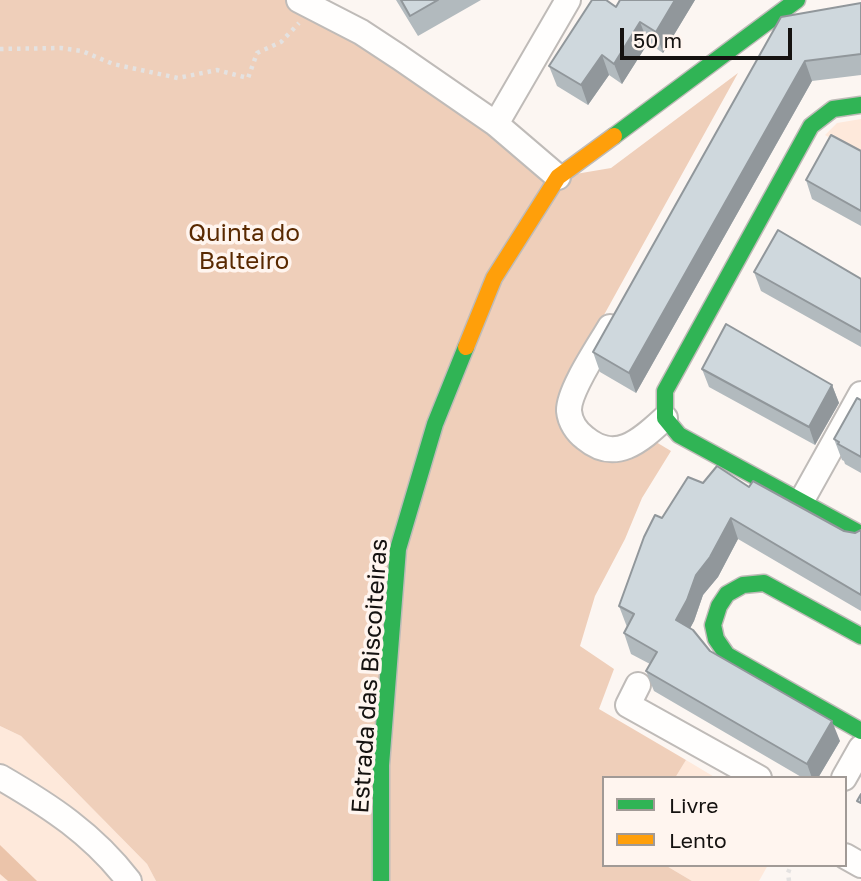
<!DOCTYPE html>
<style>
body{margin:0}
#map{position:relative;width:861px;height:881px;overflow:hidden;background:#fcf6f2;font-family:"Golos Text",sans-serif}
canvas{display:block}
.legend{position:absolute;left:602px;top:776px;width:245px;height:91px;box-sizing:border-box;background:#fff5ef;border:2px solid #a19a96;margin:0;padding:9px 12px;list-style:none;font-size:21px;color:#151210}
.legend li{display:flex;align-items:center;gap:14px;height:35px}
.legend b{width:35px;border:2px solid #a19a96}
.scale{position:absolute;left:620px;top:28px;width:172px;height:32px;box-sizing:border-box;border:4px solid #151210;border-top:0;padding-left:9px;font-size:21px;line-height:24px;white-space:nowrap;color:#151210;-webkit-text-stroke:5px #fff5ef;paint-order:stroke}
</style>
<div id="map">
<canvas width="861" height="881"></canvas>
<ul class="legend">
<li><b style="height:9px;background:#30b455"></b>Livre</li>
<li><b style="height:9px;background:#ff9f0a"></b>Lento</li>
</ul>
<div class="scale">50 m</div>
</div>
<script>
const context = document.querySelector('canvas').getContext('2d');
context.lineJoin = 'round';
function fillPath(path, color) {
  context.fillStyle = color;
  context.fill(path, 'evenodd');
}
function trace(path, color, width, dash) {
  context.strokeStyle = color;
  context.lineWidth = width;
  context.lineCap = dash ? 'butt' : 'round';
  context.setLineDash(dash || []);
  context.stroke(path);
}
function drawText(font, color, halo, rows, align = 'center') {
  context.font = font + ' "Golos Text",sans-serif';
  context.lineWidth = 7;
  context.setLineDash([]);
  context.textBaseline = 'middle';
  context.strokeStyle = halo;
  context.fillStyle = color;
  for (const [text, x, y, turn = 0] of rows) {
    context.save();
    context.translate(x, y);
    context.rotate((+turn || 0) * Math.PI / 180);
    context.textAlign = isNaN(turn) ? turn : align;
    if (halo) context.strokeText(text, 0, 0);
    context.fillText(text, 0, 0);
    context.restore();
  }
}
const green = new Path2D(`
 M861,119v37l-36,-21 12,-12z
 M0,726l21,10 126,128 9,17h-156z
 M686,760l30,18h-41z
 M665,865h103l-9,16h-67z`);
const forest = new Path2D(`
 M0,0h299l259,177 53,-9 127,-95 -159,287 -16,45 48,55c20,1 30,-6 45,-18l15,9 -29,47 -17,41 -30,57 -15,50 34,23 -15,40 87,51 -11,18h-71v87h61l27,16h-536l-9,-17 -126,-128 -21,-10z`);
const water = new Path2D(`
 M0,845l37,36h-29l-8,-7z`);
const path = new Path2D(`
 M0,49l61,-1 21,3 31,13 65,14 39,-8 31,8 9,-25 24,-11 18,-19
 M789,881l-1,-8 3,-8`);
const street = new Path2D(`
 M299,0l62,32 38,25 97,67 62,53
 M496,124l72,-124
 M610,327c-11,19 -42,64 -41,84 1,11 8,21 16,27 31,26 56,2 80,-20
 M802,500l59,-106
 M638,685l-10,20 131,73
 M0,777c50,29 93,57 129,104
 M844,778l17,-30
 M845,856l16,9`);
const fast = new Path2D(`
 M861,105l-28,4 -22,17 -146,265v27l14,17 182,99
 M614,136l183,-136
 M861,636l-97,-53 -21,2 -16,9 -8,12 -6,19 3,14 11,16 134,76
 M381,881v-116l17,-216 37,-125 31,-77`);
const slow = new Path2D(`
 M466,347l28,-69 64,-101 56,-41`);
const wall = new Path2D(`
 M396,0h85l-63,36z
 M620,0h75l-32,53 -15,-10 -26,41 -13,-9 -21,30 -31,-19 -8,-20 67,-59z
 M861,3v72l-49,6 -176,312 -36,-21 -7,-20 188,-335z
 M861,151v75l-49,-27 -6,-19z
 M754,272l107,7v68l-100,-56z
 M702,369l130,16 7,18 -24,42 -106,-58z
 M861,400v73l-16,-9 -1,-3 -2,-1 -8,-21z
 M703,483l46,4 95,44 11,2 6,-3v81l-123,-72 -20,38 -15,18 -9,26 -4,7 20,23 130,90 -22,37h-15l-149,-87 -8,-20 4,-7 -19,-10 -7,-21 3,-6 -8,-21 43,-88z`);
const shadedWall = new Path2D(`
 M675,0h20l-32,53 -7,-21z
 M640,22l8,21 -26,41 -8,-20z
 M602,55l7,20 -21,30 -7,-20z
 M805,61l7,20 -176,312 -7,-20z
 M832,385l7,18 -24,42 -6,-18z
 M731,518l7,21 -20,38 -15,18 -9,26 -10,19 -8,-20 20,-45z
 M832,721l8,20 -22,37h-6l-5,-14z`);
const building = new Path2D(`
 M401,0h37l-28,16z
 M592,0h14l10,7 4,-7h55l-19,32 -16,-10 -26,42 -12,-9 -21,30 -32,-19z
 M861,3v51l-56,7 -176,312 -36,-21 188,-335z
 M831,135l30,16v60l-55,-31z
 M778,230l83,49v53l-107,-60z
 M726,324l106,61 -23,42 -107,-58z
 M857,398l4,2v57l-23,-13 1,-2 -5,-3z
 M717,466l32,21 4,-6 91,50 11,2 6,-3v65l-130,-77 -21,39 -14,18 -9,25 -11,20 17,10 17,21 122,70 -25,43 -161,-93 11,-19 -33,-19 10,-19 -15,-8 25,-69 11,-22 7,3 26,-41 15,6z
 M861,794v9l-4,-2z`);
const parkNames = [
 ["Quinta do",244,233],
 ["Balteiro",244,261]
];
const streetNames = [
 ["Estrada das Biscoiteiras",370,676,-86]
];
fillPath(green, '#fee9db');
fillPath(forest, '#efcfba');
fillPath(water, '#ebc4aa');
trace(street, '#bfbbb8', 28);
trace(fast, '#bfbbb8', 19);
trace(slow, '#bfbbb8', 19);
trace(path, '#e4e2e1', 4.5, [3.5, 5]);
trace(street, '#fffefd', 24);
trace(fast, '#30b455', 16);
trace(slow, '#ff9f0a', 16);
fillPath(wall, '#b2babe');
fillPath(shadedWall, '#91979b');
fillPath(building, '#cfd8dd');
trace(building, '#91979b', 2);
drawText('24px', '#592900', '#fff5ef', parkNames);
drawText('24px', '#151210', '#fff5ef', streetNames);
</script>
